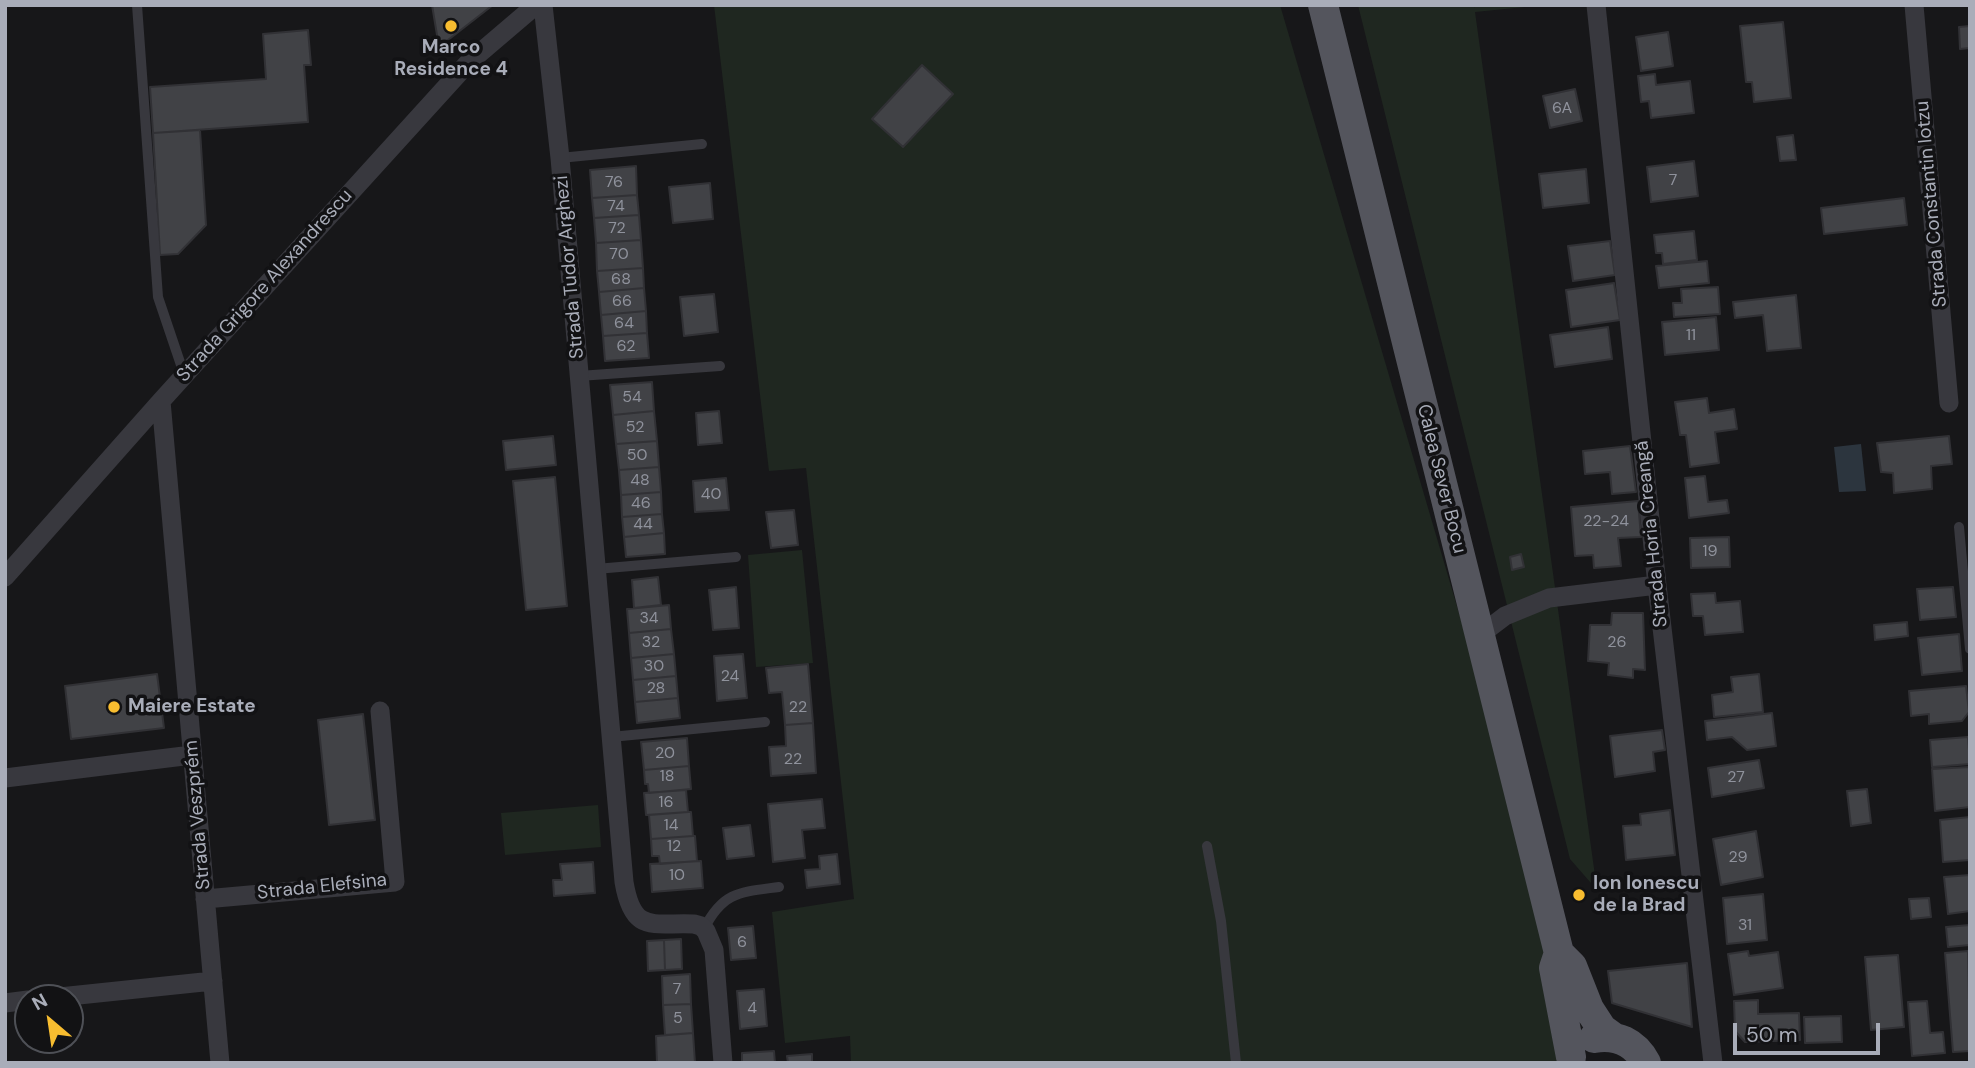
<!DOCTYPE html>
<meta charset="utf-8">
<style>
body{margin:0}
#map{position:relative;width:1975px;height:1068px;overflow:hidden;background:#171719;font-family:"DM Sans",sans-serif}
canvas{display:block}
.frame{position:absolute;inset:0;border:7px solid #a9adb9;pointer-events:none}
.north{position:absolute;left:14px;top:984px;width:70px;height:70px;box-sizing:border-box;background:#121214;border:2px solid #4e5056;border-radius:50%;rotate:331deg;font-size:19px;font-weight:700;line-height:28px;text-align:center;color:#a9adb9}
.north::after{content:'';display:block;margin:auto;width:24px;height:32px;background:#f8bd30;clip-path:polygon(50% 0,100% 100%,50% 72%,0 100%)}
.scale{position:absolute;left:1733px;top:1023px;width:147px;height:32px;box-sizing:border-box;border:4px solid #a9adb9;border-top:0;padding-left:9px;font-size:21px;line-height:24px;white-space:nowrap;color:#a9adb9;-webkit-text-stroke:5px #121214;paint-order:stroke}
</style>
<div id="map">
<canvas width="1975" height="1068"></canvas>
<div class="frame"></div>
<div class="north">N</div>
<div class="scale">50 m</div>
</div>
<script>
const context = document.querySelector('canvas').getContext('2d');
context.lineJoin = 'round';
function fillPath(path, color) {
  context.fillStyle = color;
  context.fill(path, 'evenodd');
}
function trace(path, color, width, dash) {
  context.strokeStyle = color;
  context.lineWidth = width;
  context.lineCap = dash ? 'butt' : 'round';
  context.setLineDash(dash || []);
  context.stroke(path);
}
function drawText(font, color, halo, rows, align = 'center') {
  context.font = font + ' "DM Sans",sans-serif';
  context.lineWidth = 7;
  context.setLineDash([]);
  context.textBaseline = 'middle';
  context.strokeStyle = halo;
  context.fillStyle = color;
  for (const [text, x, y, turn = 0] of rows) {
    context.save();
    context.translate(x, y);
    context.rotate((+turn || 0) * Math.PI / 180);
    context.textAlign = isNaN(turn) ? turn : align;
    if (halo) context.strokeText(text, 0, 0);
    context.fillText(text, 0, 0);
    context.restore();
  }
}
const green = new Path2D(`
 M714,5h566l279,948 9,110h-717l-1,-27 -65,7 -13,-131 82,-13 -48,-431 -37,3z
 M1358,5h116v3l1,-3h70l-70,7 122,878 -27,-31z
 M802,550l11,113 -57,4 -8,-112z
 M598,805l3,42 -96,8 -4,-42z`);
const water = new Path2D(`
 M1861,444l5,47 -27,1 -5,-45z`);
const building = new Path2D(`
 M432,5h61l-54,42z
 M1783,22l8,76 -37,4 -2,-20h-6l-6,-56z
 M1970,26v22l-10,1 -1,-22z
 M308,30l3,35h-7l4,57 -155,11 -3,-46 116,-8 -3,-45z
 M1668,32l5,34 -32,5 -5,-34z
 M922,65l31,29 -50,53 -31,-28z
 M1655,74l1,11 34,-4 4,32 -43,5 -2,-17 -8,1 -3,-26z
 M1575,89l7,32 -32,7 -7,-32z
 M200,130l6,95 -28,29 -18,1 -7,-122z
 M1793,135l3,25 -16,1 -3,-24z
 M1694,161l4,35 -47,6 -4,-35z
 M636,166l1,29 -45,3 -2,-28z
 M1586,169l3,34 -46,5 -4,-34z
 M710,183l3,36 -40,4 -4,-36z
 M637,195l2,20 -45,3 -2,-20z
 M1904,198l3,27 -83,9 -3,-26z
 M639,215l2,25 -45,3 -2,-25z
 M1694,231l3,29 -34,4 -1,-11h-6l-2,-18z
 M641,240l2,28 -46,3 -1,-28z
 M1610,241l5,34 -42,6 -5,-35z
 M1707,261l2,22 -50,5 -3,-22z
 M643,268l1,20 -45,4 -2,-21z
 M1614,283l6,37 -49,7 -5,-37z
 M1718,287l2,27 -46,3 -1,-14h9l-1,-14z
 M644,288l2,23 -45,4 -2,-23z
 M714,294l4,38 -34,4 -4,-39z
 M1796,295l5,53 -34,3 -4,-36 -28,3 -2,-16z
 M646,311l1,22 -44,3 -2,-21z
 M1716,317l3,33 -54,5 -3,-33z
 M1608,327l4,32 -57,8 -5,-32z
 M647,333l2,25 -44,3 -2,-25z
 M652,382l2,29 -41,4 -3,-30z
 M1707,398l2,15 25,-4 3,20 -22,3 4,31 -29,4 -4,-32h-6l-5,-33z
 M654,411l3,30 -41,3 -3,-29z
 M719,411l3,32 -24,2 -2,-32z
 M553,436l3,29 -50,5 -3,-29z
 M1949,436l3,28 -21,2 1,23 -38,4 -1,-20 -12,-1 -4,-29z
 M657,441l2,26 -40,3 -3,-26z
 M1630,446l6,46 -24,2 -2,-22 -25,2 -2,-23z
 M659,467l2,25 -40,3 -2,-25z
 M1705,476l3,26 19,-2 2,13 -40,5 -4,-40z
 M555,477l12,129 -41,4 -13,-129z
 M726,478l3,32 -34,2 -2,-31z
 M661,492l1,22 -40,3 -1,-22z
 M1638,501l3,36 -23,1 3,28 -27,2 -1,-13 -18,1 -4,-49z
 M794,510l4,35 -27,3 -5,-36z
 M662,514l2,19 -40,4 -2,-20z
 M664,533l1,21 -39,3 -2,-20z
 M1729,537l1,30 -39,1 -1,-30z
 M1521,554l3,13 -12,3 -2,-13z
 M658,577l3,28 -27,3 -2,-28z
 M736,587l3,41 -26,2 -4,-40z
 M1953,587l3,30 -36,3 -3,-31z
 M1715,593l1,10 24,-2 3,31 -38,3 -2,-19h-10l-2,-22z
 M669,605l2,24 -42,4 -2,-24z
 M1612,613h31l2,57 -12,-1v9l-25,-3 1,-12 -21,-2 2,-36h21z
 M1907,622l1,14 -33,4 -1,-15z
 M671,629l3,25 -43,4 -2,-25z
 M1959,634l3,37 -40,4 -4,-37z
 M674,654l2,22 -43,4 -2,-22z
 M743,654l4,44 -30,3 -3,-45z
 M808,664l5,59 -28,2 -3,-33 -13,1 -3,-25z
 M157,674l7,54 -93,11 -6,-53z
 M1759,674l4,38 -49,5 -2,-22 21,-3 -2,-15z
 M676,676l2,22 -43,4 -2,-22z
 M1966,686l3,26 -7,9 -33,3v-10l-18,2 -2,-25z
 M678,698l2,20 -43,5 -2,-21z
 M1772,713l4,33 -29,4 -15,-13 -25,3 -2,-19z
 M363,714l12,106 -46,5 -11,-105z
 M813,723l3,50 -45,3 -2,-29 17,-1 -1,-21z
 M1662,730l3,20 -12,2 2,19 -40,6 -5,-41z
 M1968,737l2,27 -38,3 -2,-27z
 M687,738l2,28 -45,4 -3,-28z
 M1759,760l5,28 -52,9 -4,-29z
 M689,766l2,23 -42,4 -1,-9h-3l-1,-14z
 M1970,767v40l-35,4 -3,-42z
 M1867,789l4,34 -20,3 -4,-35z
 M686,790l2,22 -42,3 -2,-22z
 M822,799l3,29 -23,2 3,28 -32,4 -5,-58z
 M1670,810l5,45 -49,5 -3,-34 18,-1 -1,-11z
 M688,812h3l2,24 -42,3 -2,-24z
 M1970,817v43l-27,2 -3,-42z
 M750,825l4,31 -27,3 -4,-31z
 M1756,831l7,46 -42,8 -8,-46z
 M693,836h2l2,25 -37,3 -1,-8h-7l-1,-17z
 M837,854l3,30 -33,4 -2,-18 15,-1 -1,-13z
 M701,861l2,27 -51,4 -2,-28z
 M593,862l2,31 -41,3 -1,-16h9l-2,-16z
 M1970,875v36l-22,3 -4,-37z
 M1763,894l4,46 -40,4 -4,-46z
 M1929,898l2,19 -20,2 -2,-20z
 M1970,925v20l-22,2 -2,-20z
 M753,926l3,32 -25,2 -3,-32z
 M681,939l1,30 -17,1 -1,-30z
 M664,940l1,30 -17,1 -1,-30z
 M1748,951l1,5 29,-4 5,36 -49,7 -6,-41z
 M1968,951l2,100 -17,1 -8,-99z
 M1898,955l6,72 -33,3 -6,-73z
 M1687,963l5,64 -80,-24 -4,-32z
 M690,974l1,30 -28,1 -1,-29z
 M764,989l3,37 -27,3 -3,-38z
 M1758,1000v14l41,-1 1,27 -55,2 -10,-11 -1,-30z
 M1927,1001l3,32 13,-1 2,21 -33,3 -4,-54z
 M691,1004l2,29 -28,2 -2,-30z
 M1841,1016l1,26 -37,1 -1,-26z
 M693,1033l2,30h-38l-1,-27z
 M774,1051l1,12h-33v-10z
 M812,1054v9h-24l-1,-7z`);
const service = new Path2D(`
 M137,5l21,292 26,77
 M560,158l142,-14
 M579,376l141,-10
 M1959,527l11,122
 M596,569l140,-12
 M611,737l154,-15
 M1207,846l14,75 15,142
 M704,929c19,-38 37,-37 75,-42`);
const minor = new Path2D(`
 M543,5l17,153 64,724c9,53 29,40 70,42l7,2 5,5 8,19 9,113
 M1596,5l61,580 56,478
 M1914,5l35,398
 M161,401l59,662
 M5,577l156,-176 307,-338 68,-58
 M1480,635l25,-19 44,-18 108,-13
 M5,778l187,-23
 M205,899l190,-17 -15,-171
 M50,998l163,-17
 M5,1003l23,-3`);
const primary = new Path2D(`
 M1323,5l224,900 12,48 -5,15 17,89
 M1559,953l13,13 17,43 13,20 11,8
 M1594,1038c23,-4 41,4 52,25`);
const markers = [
 [451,26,7,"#f8bd30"],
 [114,707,7,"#f8bd30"],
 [1579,895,7,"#f8bd30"]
];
const numberNames = [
 ["6A",1562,109],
 ["7",1673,181],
 ["76",614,183],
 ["74",616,207],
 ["72",617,229],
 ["70",619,255],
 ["68",621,280],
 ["66",622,302],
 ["64",624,324],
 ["11",1691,336],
 ["62",626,347],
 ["54",632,398],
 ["52",635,428],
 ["50",637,456],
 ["48",640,481],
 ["40",711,495],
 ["46",641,504],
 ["22-24",1606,522],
 ["44",643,525],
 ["19",1710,552],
 ["34",649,619],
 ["32",651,643],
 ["26",1617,643],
 ["30",654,667],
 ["24",730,677],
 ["28",656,689],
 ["22",798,708],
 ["20",665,754],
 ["22",793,760],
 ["18",667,777],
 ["27",1736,778],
 ["16",666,803],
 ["14",671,826],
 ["12",674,847],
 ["29",1738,858],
 ["10",677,876],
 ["31",1745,926],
 ["6",742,943],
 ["7",677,990],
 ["4",752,1009],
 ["5",678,1019]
];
const poiNames = [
 ["Marco",451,48,"center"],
 ["Residence 4",451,70,"center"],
 ["Maiere Estate",128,707],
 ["Ion Ionescu",1593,884],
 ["de la Brad",1593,906]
];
const streetNames = [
 ["Strada Constantin Iotzu",1932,204,-95],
 ["Strada Tudor Arghezi",570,267,-95],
 ["Strada Grigore Alexandrescu",265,286,-48],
 ["Calea Sever Bocu",1441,479,76],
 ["Strada Horia Creangă",1652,534,-96],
 ["Strada Veszprém",198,815,-95],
 ["Strada Elefsina",322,887,-6]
];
fillPath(green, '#1f2720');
fillPath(water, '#2c353e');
fillPath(building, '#414246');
trace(building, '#313135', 2);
trace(service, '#38383e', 10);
trace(minor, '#38383e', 19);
trace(primary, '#54555d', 30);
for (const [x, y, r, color] of markers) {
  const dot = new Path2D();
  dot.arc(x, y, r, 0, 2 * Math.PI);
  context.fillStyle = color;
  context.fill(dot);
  trace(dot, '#121214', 2.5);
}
drawText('16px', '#8f929c', null, numberNames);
drawText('bold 19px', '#a9adb9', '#121214', poiNames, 'left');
drawText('19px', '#a9adb9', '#121214', streetNames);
</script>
